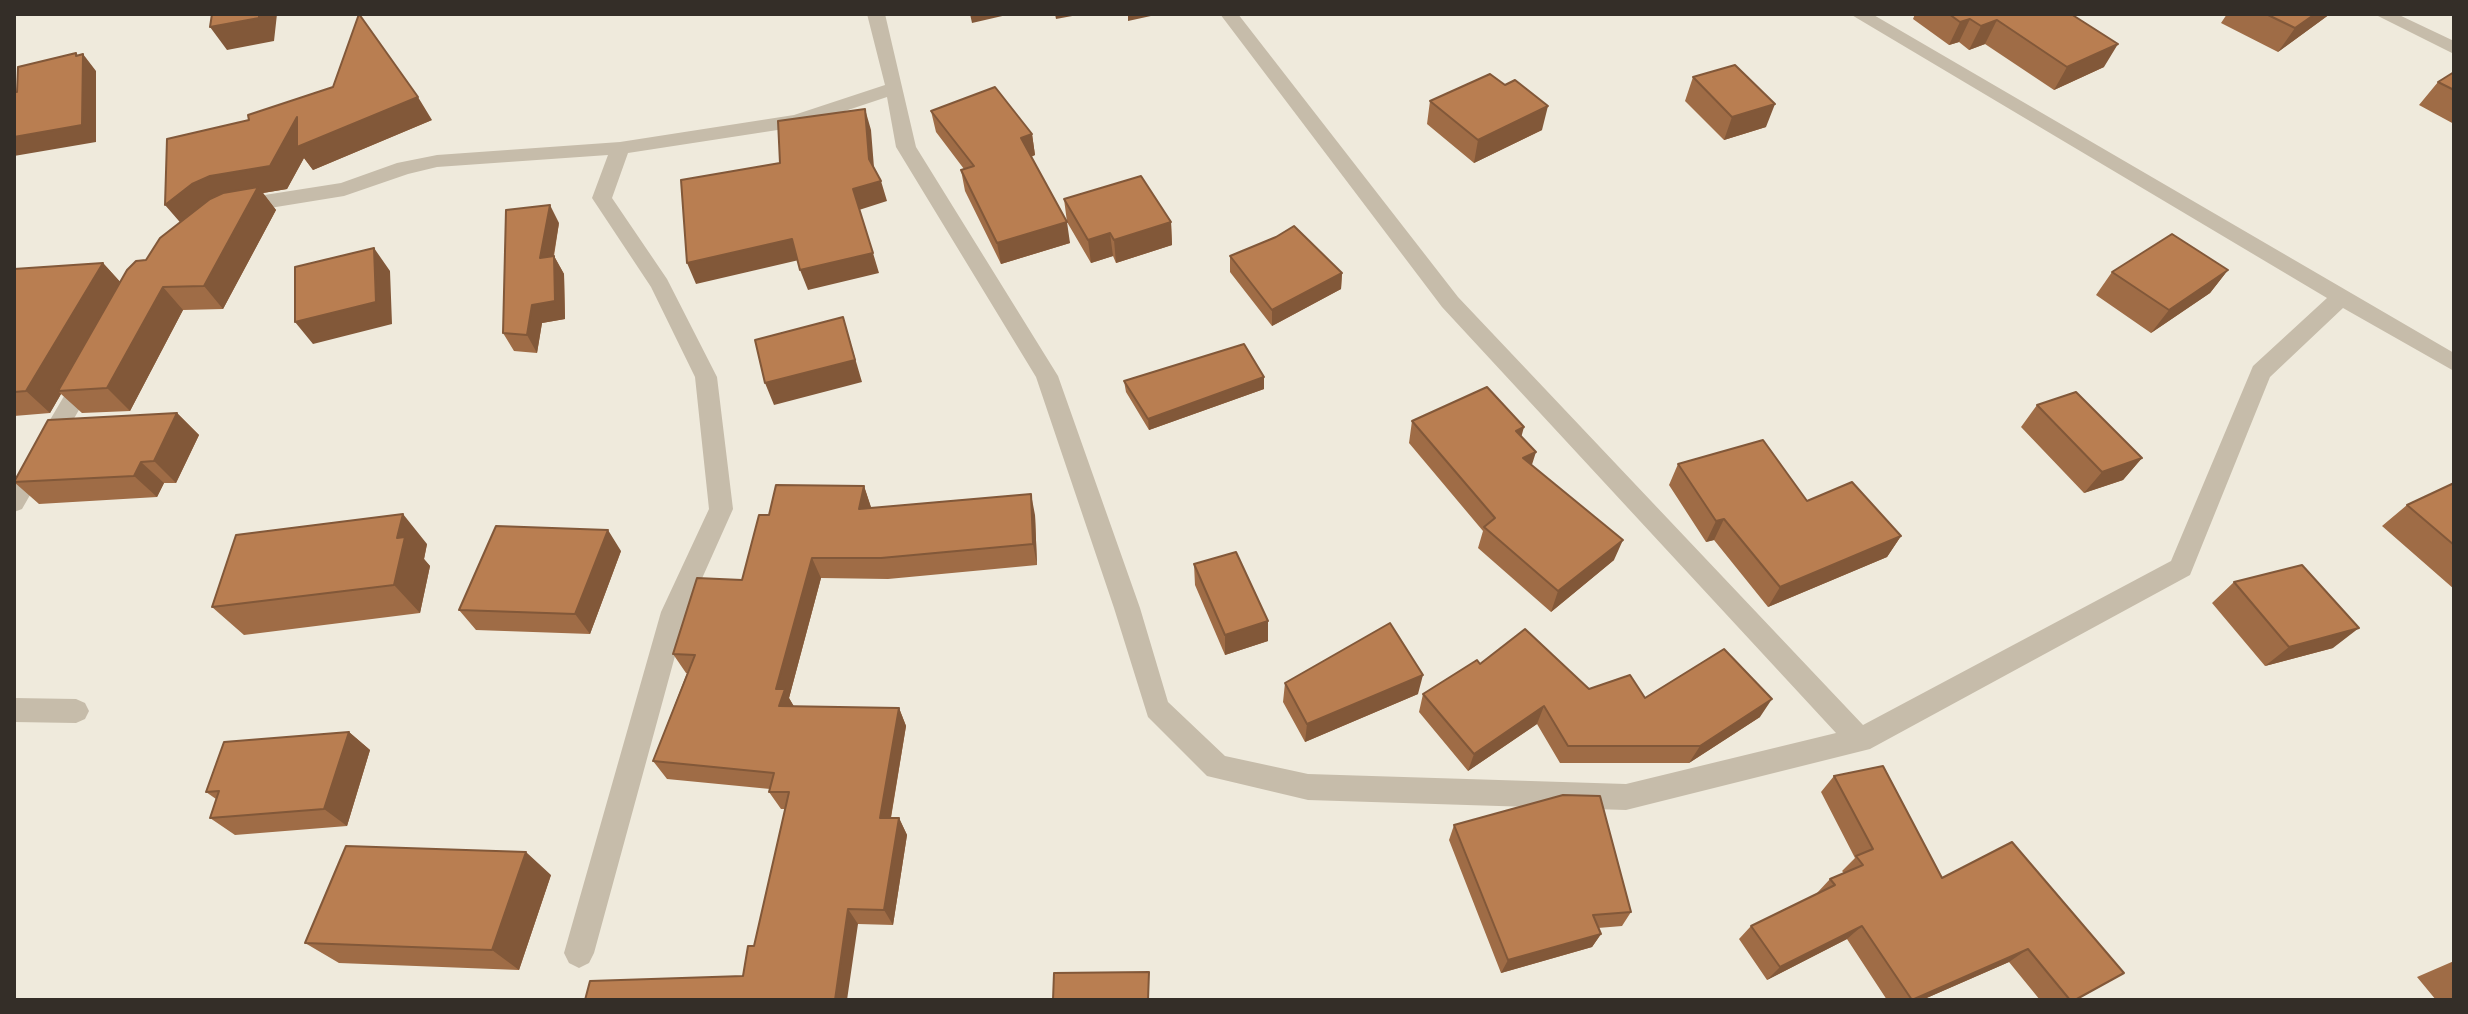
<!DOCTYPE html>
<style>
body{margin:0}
#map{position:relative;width:2468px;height:1014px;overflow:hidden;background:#efeadc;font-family:Helvetica,sans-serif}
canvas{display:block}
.frame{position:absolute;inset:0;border:16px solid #342e28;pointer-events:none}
</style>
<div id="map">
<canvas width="2468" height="1014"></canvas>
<div class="frame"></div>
</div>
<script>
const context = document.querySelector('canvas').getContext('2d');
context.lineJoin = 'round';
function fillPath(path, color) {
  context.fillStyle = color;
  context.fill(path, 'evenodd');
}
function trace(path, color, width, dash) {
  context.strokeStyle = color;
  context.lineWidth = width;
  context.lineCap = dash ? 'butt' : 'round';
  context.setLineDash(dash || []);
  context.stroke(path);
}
const minor = new Path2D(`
 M867,14h18l31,133 142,229 82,232 28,94 57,54 83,18 318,10 210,-51 -394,-426 -222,-293h18l220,283 405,428 308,-164 82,-195 74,-68 -477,-284h22l582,339v18l-111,-63 -73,69 -80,198 -320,174 -244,61 -318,-10 -101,-24 -59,-59 -34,-109 -78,-231 -140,-230 -9,-50 -90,30 -169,26 -16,45 55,81 50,98 16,132 -46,103 -93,341 -5,10 -10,5 -10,-5 -5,-10 97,-341 48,-103 -14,-132 -44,-90 -59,-89 16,-43 -171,12 -29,7 -64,22 -105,17 -10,-7 10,-7 102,-16 56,-20 40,-8 183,-13 174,-27 91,-30z
 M2374,14h23l57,27v13z
 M88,367l8,2 3,6 -77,134 -8,3v-31l66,-112z
 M14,698l62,1 9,4 4,8 -4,8 -9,4 -62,-1z`);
const wall = new Path2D(`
 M1915,14h156l33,53 -50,23 -69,-46 -16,6 -10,-8 -10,3 -36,-26z
 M2227,14h103l-52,38 -57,-29z
 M2454,72v52l-35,-19 19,-23z
 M1693,77l73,50 -42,13 -39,-39z
 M1430,101l112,29 -68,33 -47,-39z
 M931,111l101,23 3,21 -4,2 39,86 -69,21 -36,-73 -4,-21 3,-1 -28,-37z
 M432,120l-119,50 -9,-12 -17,31 -24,4 13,17 -53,99 -40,1 -53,101 -48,2 -21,-19 -11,19 -36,3v-147l89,-6 17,19 26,-22 34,-37 -13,-84z
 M1064,199l107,23 1,23 -56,18 -3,-7 -22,7 -24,-41z
 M559,223l-5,33 10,18 1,45 -23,4 -5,30 -23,-2 -11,-18z
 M1230,256l112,17 -1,16 -69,37 -42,-54z
 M2228,270l-18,23 -59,40 -55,-38 16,-23z
 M1124,381l140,8 -115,41 -23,-38z
 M2037,405l105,53 -19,22 -39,13 -63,-66z
 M177,413l22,22 -23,48h-12l-7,14 -118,7 -25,-22z
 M1412,421l109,16 11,28 82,95 -63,52 -73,-64 5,-17 -74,-88z
 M1678,464l129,37 94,35 -14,21 -119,50 -54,-67 -8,2 -37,-57z
 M2454,483v106l-72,-63 25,-21z
 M864,486l7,22 164,7 2,50 -149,14 -67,-1 -32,120 5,9 105,1 7,18 -15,92h8l8,17 -14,90 -35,-1 -115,52 11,-30 31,-137h-4l-12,-17 1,-3 -103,-10 -14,-18 34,-88h-1l-13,-19 69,-74 27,-65z
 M427,544l-3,15 6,7 -10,47 -176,22 -32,-28z
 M621,551l-31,83 -114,-4 -17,-20z
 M1194,564l74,57v20l-43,14 -30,-70z
 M2234,582l99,66 -68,18 -53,-63z
 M1480,664l109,25 171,28 -71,46h-129l-23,-39 -69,47 -49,-59 4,-18z
 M1285,683l133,11 -113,48 -22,-40z
 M349,732l21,18 -23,76 -112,9 -25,-17 6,-19 -10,-7z
 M1834,776l108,102 182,95 -48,27h-36l-31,-38 -87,38h-35l-40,-61 -80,41 -28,-41 12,-13 66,-32v-1l13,-14 14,-6 -2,-2 13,-13 -34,-66z
 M1454,825l177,87 -9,14 -24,2 3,6 -9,13 -91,26 -52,-133z
 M551,875l-32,95 -180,-7 -34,-20z
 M2454,961v39h-18l-19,-23z`);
const shadedWall = new Path2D(`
 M259,14h18l-3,27 -47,9 -17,-23z
 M970,14h41l-39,9z
 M1055,14h28l-27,5z
 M1128,14h32l-32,7z
 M2315,14h15l-52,38 17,-24z
 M1970,19l-11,23 -10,3 11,-23z
 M1997,20l-12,24 -16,6 12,-24z
 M2118,44l-14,23 -50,23 13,-23z
 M76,53l7,8v-7l13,17v71l-82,14v-19l62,-81z
 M418,97l14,23 -119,50 -9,-12 -17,31 -24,4 13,17 -53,99 -19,-23 -19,-58 -20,-23 27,-21 105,-67z
 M1775,104l-9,23 -42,13 8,-23z
 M1548,106l-6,24 -68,33 4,-23z
 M865,109l6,21 4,50 -6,-21z
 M1032,134l3,21 -11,4 -3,-21z
 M881,181l6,20 -28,9 -6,-21z
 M550,205l9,18 -9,53 -10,-18z
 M1067,222l3,21 -69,21 -4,-21z
 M1171,222l1,23 -56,18 -2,-23z
 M1110,233l3,23 -22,7 -3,-23z
 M792,239l7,21 -103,24 -9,-21z
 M374,248l16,23 2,53 -79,20 -18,-22z
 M873,253l6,20 -71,17 -8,-20z
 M554,256l10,18 1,45 -23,4 -5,30 -10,-18 5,-30z
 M103,263l21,23 -66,105 3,3 -11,19 -24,-22z
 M2228,270l-18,23 -59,40 18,-23z
 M1342,273l-1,16 -69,37v-16z
 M163,287l20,23 -53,101 -23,-23z
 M843,317l19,65 -88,23 -9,-22z
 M1264,377v12l-115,41 -1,-11z
 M177,413l22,22 -23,48 -22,-22z
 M1524,427l-6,22 -2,-18z
 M1536,452l-7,22 -6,-16z
 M2142,458l-19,22 -39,13 18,-21z
 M141,462l23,21 -7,14 -23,-21z
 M864,486l7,21 -4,23 -8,-21z
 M1031,494l4,21 2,50 -4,-21z
 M403,514l24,30 -3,15 6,7 -10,47 -26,-28 3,-47z
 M1724,519l-10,21 -8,2 10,-21z
 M608,530l13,21 -31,83 -15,-20z
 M1901,536l-14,21 -119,50 12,-20z
 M1623,540l-9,20 -63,52 7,-21z
 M812,558l9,20 -32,120 6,10 -16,-2 -3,-17z
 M1268,621v20l-43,14v-20z
 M2359,628l-26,20 -68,18 24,-19z
 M1423,675l-5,19 -113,48 2,-18z
 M1772,699l-12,18 -71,46 11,-17z
 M1544,706l-7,18 -69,47 6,-17z
 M899,708l7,18 -18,108 -8,-16z
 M349,732l21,18 -23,76 -23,-17z
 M899,818l8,17 -14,90 -9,-15z
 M526,852l25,23 -32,95 -27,-20z
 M848,909l10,15 -11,76h-12z
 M1862,926l-15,13 -80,41 13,-13z
 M1601,934l-9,13 -91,26 7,-13z
 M2028,949l-19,13 -87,38h-11z`);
const building = new Path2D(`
 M212,14h47v4l-49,9z
 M359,14l59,83 -121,50v-30l-27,49 -60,10 -18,8 -27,21 2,-66 82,-19 -1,-5 85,-28z
 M1949,14h122l47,30 -51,23 -70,-47 -16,6 -11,-7 -10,3z
 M2266,14h49l-20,14z
 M76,53v3l7,-2 -1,71 -68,12v-45h3l1,-25z
 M1735,65l40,39 -43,13 -39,-40z
 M2454,72v18l-16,-8z
 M1490,74l15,11 10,-5 33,26 -70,34 -48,-39z
 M995,87l37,47 -11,4 46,84 -70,21 -36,-73 13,-4 -43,-55z
 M865,109l4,50 12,22 -28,8 20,64 -73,17 -8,-31 -105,24 -6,-83 99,-17 -2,-42z
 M1141,176l30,46 -57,18 -4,-7 -22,7 -24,-41z
 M258,187l-54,99 -41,1 -56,101 -49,3 69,-121 9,-9 10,-1 14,-22 50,-39 13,-6z
 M550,205l-10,53 14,-2 1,45 -23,4 -5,30 -24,-2 3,-123z
 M1294,226l48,47 -70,37 -42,-54 46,-19z
 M2172,234l56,36 -59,40 -57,-38z
 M374,248l2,54 -81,20v-55z
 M103,263l-77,128 -12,1v-123z
 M843,317l12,43 -90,23 -10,-43z
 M1244,344l20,33 -116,42 -24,-38z
 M1487,387l37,40 -8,4 20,21 -13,6 100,82 -65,51 -74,-64 11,-9 -83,-97z
 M2076,392l66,66 -40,14 -65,-67z
 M177,413l-23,48 -13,1 -7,14 -120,6 34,-62z
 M1763,440l44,61 45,-19 49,54 -121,51 -56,-68 -8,2 -38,-57z
 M2454,483v62l-47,-40z
 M776,485l88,1 -5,23 172,-15 2,50 -152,14h-69l-36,131h9l-6,17 120,2 -19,110h19l-15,92 -36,-1 -13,91h-250l5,-19 153,-5 5,-30h6l35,-154h-20l5,-19 -121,-12 42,-106 -22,-1 24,-76 45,2 17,-65h10z
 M403,514l-6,24 8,-1 -11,48 -182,22 24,-72z
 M496,526l112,4 -33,84 -116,-4z
 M1236,552l32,69 -43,14 -31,-71z
 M2302,565l57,63 -70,19 -55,-65z
 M1390,623l33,52 -116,49 -22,-41z
 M1525,629l64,60 41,-14 15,23 79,-49 48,50 -72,47h-132l-24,-40 -70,48 -51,-60 54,-34 3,4z
 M349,732l-25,77 -114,9 9,-27 -13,1 18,-50z
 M1883,766l59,112 70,-36 112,131 -49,27h-5l-42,-51 -116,51 -50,-74 -82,41 -29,-41 84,-41 -5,-6 33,-14 -7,-9 17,-7 -39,-73z
 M1563,795l37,1 31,116 -38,3 8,19 -93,26 -54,-135z
 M346,846l180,6 -34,98 -187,-7z
 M1149,972l-1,28h-95l1,-27z`);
fillPath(minor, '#c6bcaa');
fillPath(wall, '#9f6c46');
fillPath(shadedWall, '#825839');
fillPath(building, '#b97e51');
trace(building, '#825839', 2);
</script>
